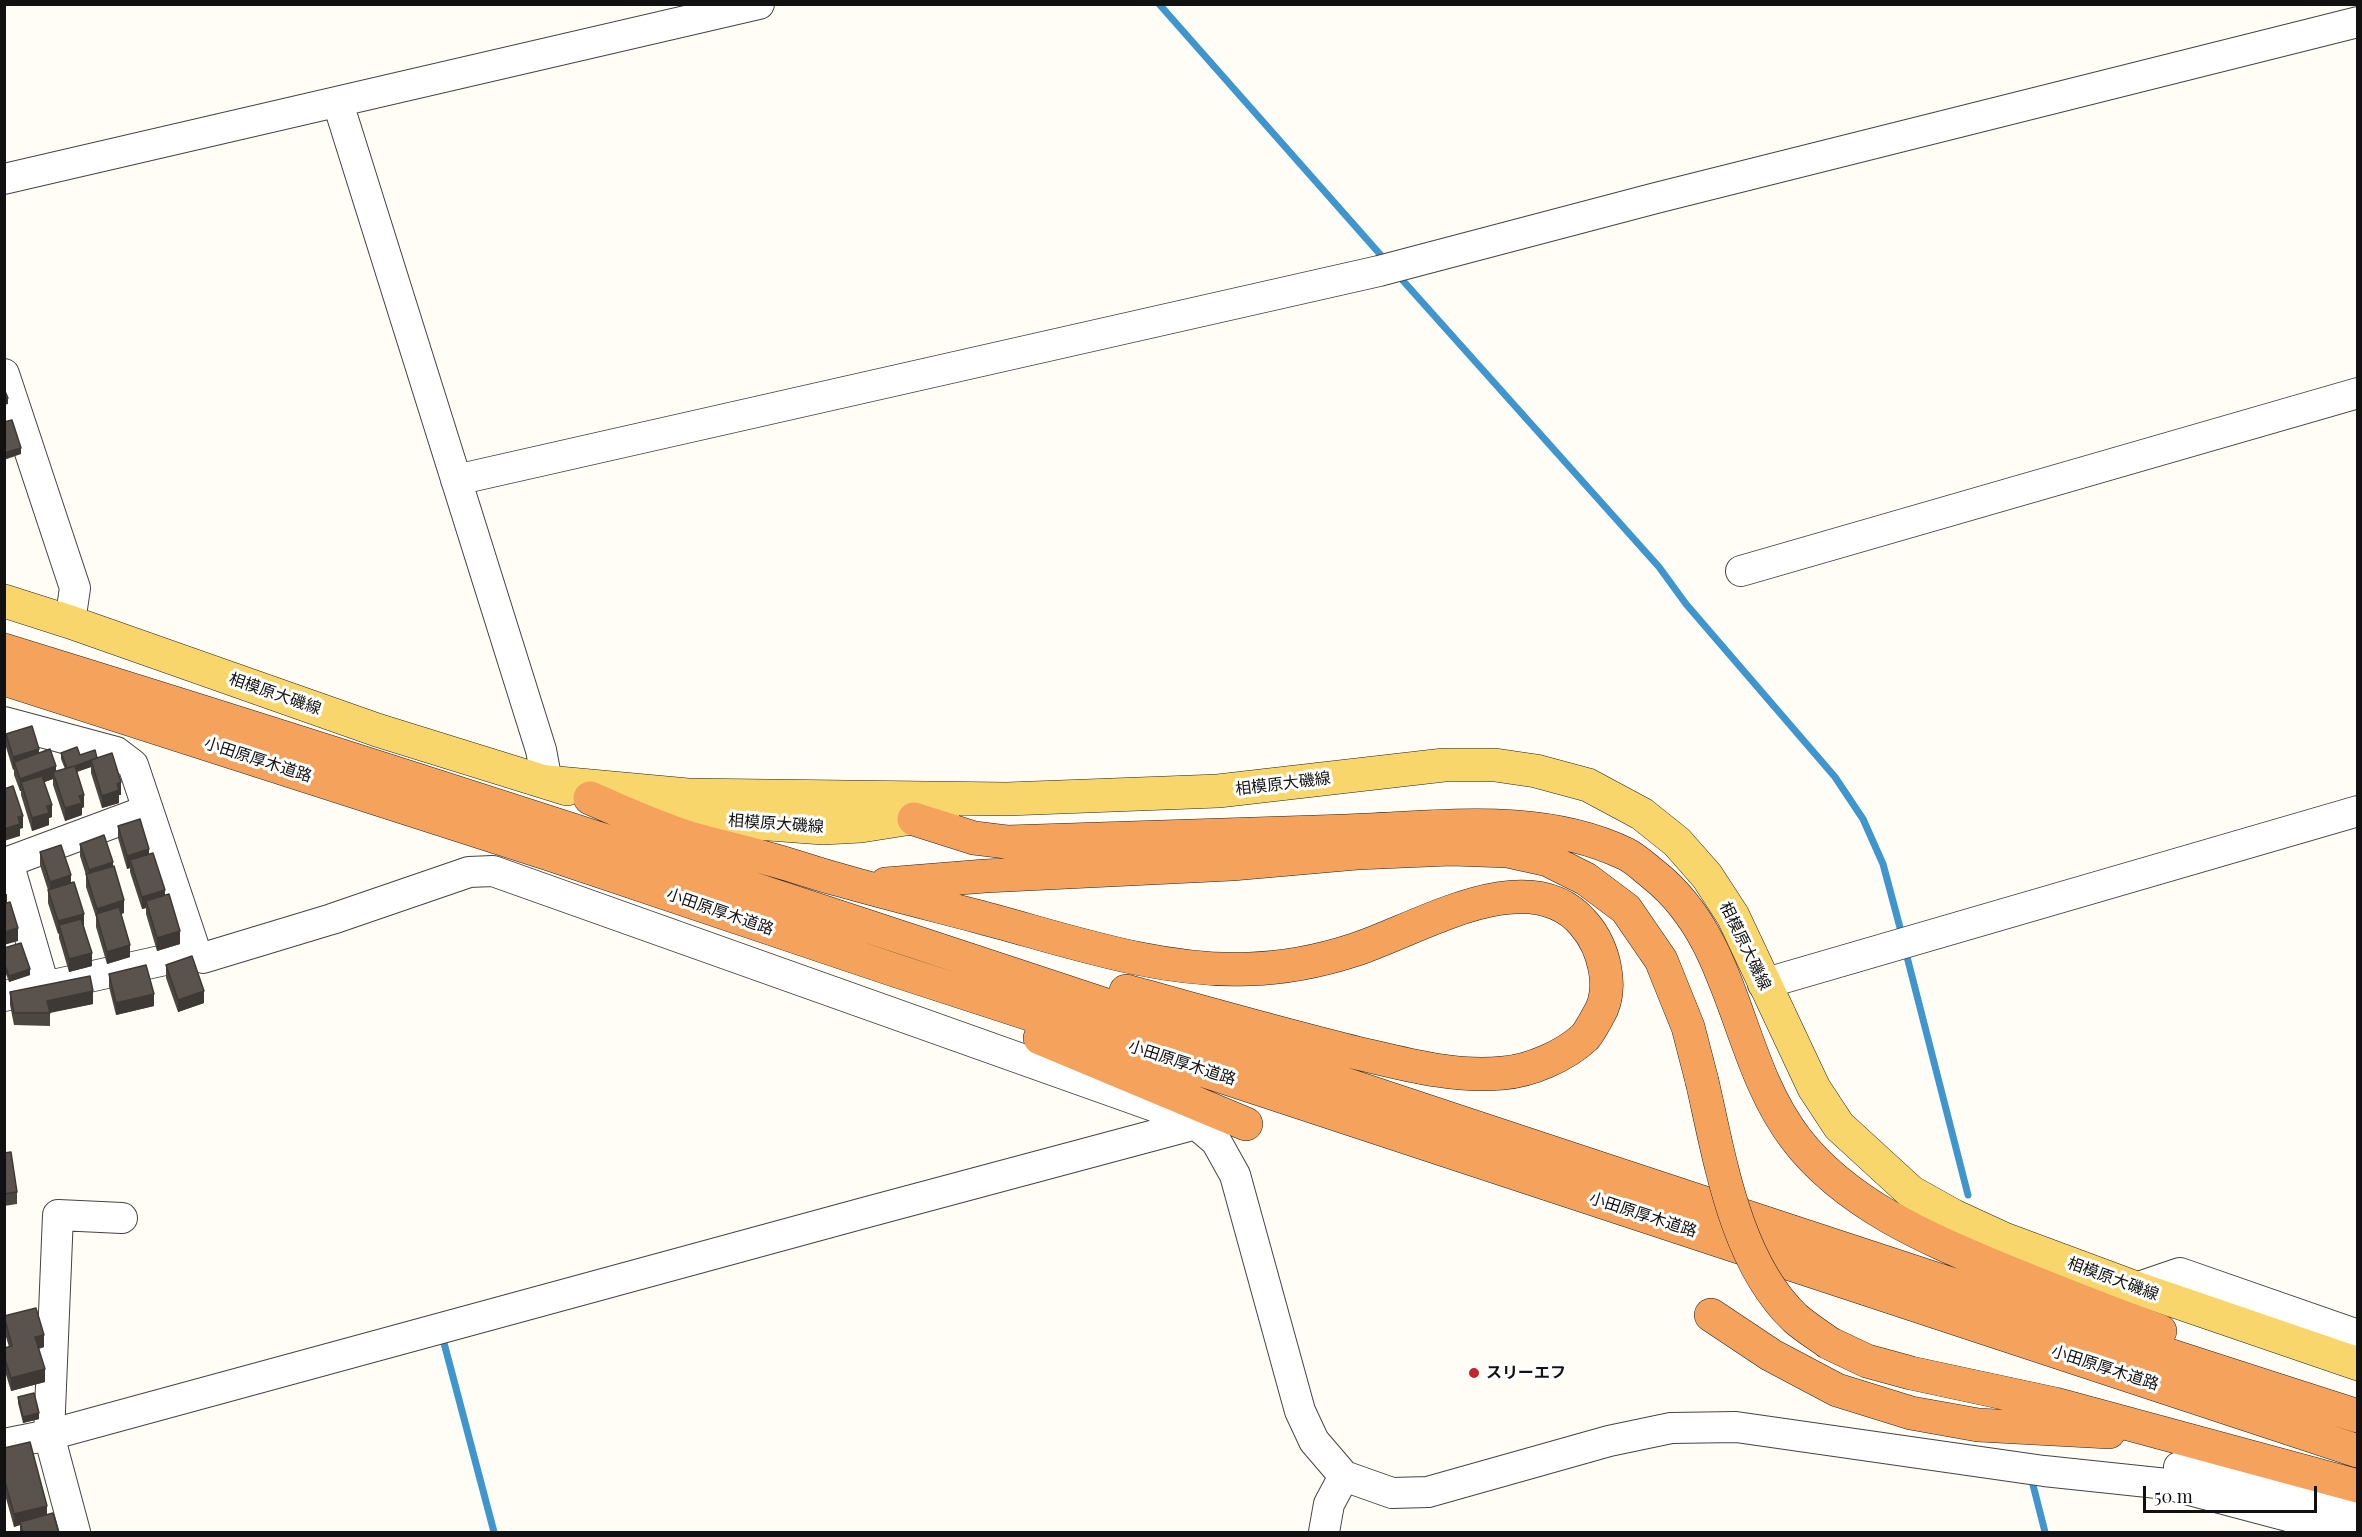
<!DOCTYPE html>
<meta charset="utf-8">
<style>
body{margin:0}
#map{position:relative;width:2362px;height:1537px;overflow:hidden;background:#fffdf5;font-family:"Playfair Display",serif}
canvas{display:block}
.frame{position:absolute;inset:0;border:6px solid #111;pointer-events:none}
.scale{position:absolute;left:2143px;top:1486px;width:174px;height:27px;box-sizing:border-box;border:3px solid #111;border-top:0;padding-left:8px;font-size:18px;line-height:21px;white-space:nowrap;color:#111;-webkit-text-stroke:4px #fff;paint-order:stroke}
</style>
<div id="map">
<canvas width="2362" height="1537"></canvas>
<div class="frame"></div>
<div class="scale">50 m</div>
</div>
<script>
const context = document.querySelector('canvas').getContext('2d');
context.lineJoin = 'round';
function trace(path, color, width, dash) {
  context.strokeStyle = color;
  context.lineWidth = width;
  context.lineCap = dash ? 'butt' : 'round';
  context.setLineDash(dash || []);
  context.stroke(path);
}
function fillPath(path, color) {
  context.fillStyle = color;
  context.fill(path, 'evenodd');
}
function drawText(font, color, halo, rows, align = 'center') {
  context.font = font + ' "Playfair Display","Noto Sans JP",serif';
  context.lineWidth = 6;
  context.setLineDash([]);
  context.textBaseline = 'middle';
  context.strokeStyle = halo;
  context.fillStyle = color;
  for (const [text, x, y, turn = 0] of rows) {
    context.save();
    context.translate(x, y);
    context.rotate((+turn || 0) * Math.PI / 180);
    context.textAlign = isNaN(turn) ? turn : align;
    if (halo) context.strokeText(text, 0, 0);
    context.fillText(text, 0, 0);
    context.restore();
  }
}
const stream = new Path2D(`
 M1159,4l227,257
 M1397,274l262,293 27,37 149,173 28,42 20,45 19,71
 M1905,949l63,246
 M444,1343l50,189
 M2032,1481l13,51`);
const minor = new Path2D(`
 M338,103l203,647 6,32
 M4,179l755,-175
 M4,374l71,214 -5,34
 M456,480l923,-209 277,-73 702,-176
 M1741,571l617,-178
 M4,722l112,30 17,13 63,188
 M1763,984l595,-173
 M44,986l-36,-124 140,-52
 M4,996l192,-43 7,5 129,-39 137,-47 24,-1 672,239 31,14 20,17 19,34 65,236 14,30 30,35 48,17 36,-1 181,-51 62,-13 65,-1 308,44 123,13 181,48
 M2136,1288l44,-15 178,62
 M4,1444l45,-9c383,-103 764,-210 1147,-311
 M2179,1467l179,42
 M75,1532l-26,-97 9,-220 64,3
 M1324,1532l5,-28 15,-28`);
const major = new Path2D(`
 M4,601l66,21 307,108 190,59
 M547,782l141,13 319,4 211,-8 226,-26h51l41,6 52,14 54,29 35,28 30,34 26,40 81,172 25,38 72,66 43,24 50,23 132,49 222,76
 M643,809l45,9 135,10 38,-2 82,-13`);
const highway = new Path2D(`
 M4,650c789,243 1568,515 2354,766
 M4,679l545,175 348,117 302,98 1159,382
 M590,798c33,14 65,29 100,40 26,8 53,13 79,21 24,6 47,15 71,21 45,13 90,24 136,36 88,23 182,57 273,53 36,-1 71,-8 105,-19 63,-20 175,-92 230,-26 20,23 31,65 14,92 -4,7 -8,15 -13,21 -20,19 -55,34 -82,36 -49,5 -99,-9 -146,-20 -77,-19 -154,-41 -231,-62
 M914,819l60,19 33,4c113,-4 226,-8 339,-11 93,-3 193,-19 280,23 10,5 19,14 28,21 83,66 80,183 142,264 50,65 130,99 202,129 54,22 107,43 162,63
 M886,884l99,-8 247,-12 125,-11 94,-4 56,2 41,9 38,19 40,30 35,51 27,67 14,54
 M1040,1038l206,86
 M1711,1315l60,40 66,35 74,23 67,12 131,7
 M1829,1343l38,18 44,12 144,31 303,82`);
const highwayBridge = new Path2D(`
 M1702,1081c18,78 33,180 93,237 10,9 23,17 34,25`);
const wall = new Path2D(`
 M6,734l33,19 17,18 9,-2 -4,-10v-6l36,5 24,37h-2v8l-17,5 -11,-35v-6l-14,5 7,35 -2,1v7l-17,6 -12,-36v-6l-9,3 8,35 -3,1v7l-17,6 -11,-36v-4h-1l-6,-16v-6l-1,1 -7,-23z
 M118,826l31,28 16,41 15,49 -23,7 -11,-37v-6l-4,1 -12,-37v-4l-3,1 -9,-31z
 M80,844l33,22 11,47 -3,1 9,43 -23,7 -11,-37v-10l-10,-30v-12l-6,-19z
 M40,852l31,31 13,43 8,40 -23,6 -10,-34v-5l-1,1 -10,-31v-13l-8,-25z
 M4,948l26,27 -21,7 -5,-13z
 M166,965l38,38 -26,9 -12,-34z
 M109,974l45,32 -38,9 -7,-28z
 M10,992l83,12 -43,9v13l-36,-1 -4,-20z
 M4,1153l13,39v12l-13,2z
 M4,1316l40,31 -5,2 6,33 -34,9 -7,-23v-20l5,-1 -5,-17z
 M18,1397l21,22 -16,4 -5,-20z
 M4,1448l43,66 12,19h-39v-8l-6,2 -10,-36z`);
const shadedWall = new Path2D(`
 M8,398v6l-4,1v-6z
 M21,448v6l-17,6v-7z
 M39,749v13h-25v7l-1,1v-13z
 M91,761v6l-24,8v-6z
 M56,766v12l-3,-6v7l-30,11 -2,-8v9h-1v-12z
 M121,782v13h-2v8l-17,5v-12l15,-12z
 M84,795v12l-2,1v7l-17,6v-13l14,-12z
 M52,805v12l-3,1v7l-17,6v-13l15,-12z
 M23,816v12l-3,1v7l-16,5v-12l14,-12z
 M149,849v13l-19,-2v8l-3,1v-13z
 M113,862v12l-24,9v-13z
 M71,875v13l-21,6v-12z
 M165,890v12l-19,-1v7l-4,1v-12z
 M4,894h3v12l-3,1z
 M124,900v13l-26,8 -1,-12z
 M84,914v12l-25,-1v8l-1,1v-13z
 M18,928v13l-14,4v-13z
 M180,931v13l-23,7v-13z
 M130,945v12l-23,7v-12z
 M92,953v13l-23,6v-13z
 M30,969v6l-21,7v-6z
 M93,991v13l-46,9v-12z
 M204,991v12l-26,9v-12z
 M154,994v12l-38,9v-12z
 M44,1335v12l-9,2v-12z
 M45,1369v13l-34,9v-13z
 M39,1413v6l-16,4v-6z
 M47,1506v12l-27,4v3l-6,2v-13z`);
const building = new Path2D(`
 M4,389l4,9 -4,1z
 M12,420l9,28 -17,5v-31z
 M32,726l7,23 -26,8 -7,-23z
 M77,747l3,8 15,-5 2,8 -22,8 -8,2 -6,-15z
 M50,749l6,17 -36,13 -6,-17z
 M112,753l9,29 -4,2 2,6 -17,6 -11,-36z
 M75,766l9,29 -5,1 3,7 -17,5 -12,-36z
 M42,776l10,29 -5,1 2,7 -17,5 -11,-36z
 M13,786l10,30 -5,1 2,7 -16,5v-40z
 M140,819l9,30 -22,7 -9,-30z
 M104,835l9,27 -24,8 -9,-26z
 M61,845l10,30 -21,7 -10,-30z
 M153,853l12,37 -23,7 -12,-37z
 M114,866l10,34 -27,9 -11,-35z
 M74,882l10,32 -26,7 -10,-31z
 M169,894l11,37 -23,7 -11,-37z
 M10,902l8,26 -14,4v-28z
 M119,907l11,38 -23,7 -11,-38z
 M81,919l11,34 -23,6 -10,-34z
 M21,943l9,26 -21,7 -5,-13v-15z
 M192,956l12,35 -26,9 -12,-35z
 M146,965l8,29 -38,9 -7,-29z
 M90,976l3,15 -46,10 3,12h-36l-4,-21z
 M11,1152l6,40 -13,2v-41z
 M36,1308l8,27 -9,2 10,32 -34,9 -7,-22v-8l8,-2 -8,-30z
 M34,1393l5,20 -16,4 -5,-20z
 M30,1442l17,64 -33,8 -10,-36v-30z
 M53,1513l6,20h-36l-3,-11z`);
const markers = [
 [1474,1373,6,"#c4262e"]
];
const streetNames = [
 ["相模原大磯線",275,694,19],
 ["小田原厚木道路",258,760,18],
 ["相模原大磯線",1283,784,-7],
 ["相模原大磯線",776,824,4],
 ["小田原厚木道路",720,912,19],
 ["相模原大磯線",1745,946,64],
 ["小田原厚木道路",1182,1063,18],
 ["小田原厚木道路",1643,1215,18],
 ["相模原大磯線",2113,1279,20],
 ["小田原厚木道路",2105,1368,18]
];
const poiNames = [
 ["スリーエフ",1486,1373]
];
trace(stream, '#3f96cf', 7);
trace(minor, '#444', 32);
trace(major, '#222', 34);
trace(highway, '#222', 34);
trace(minor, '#fff', 30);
trace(major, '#f9d66b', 33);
trace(highway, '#f5a25d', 33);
trace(highwayBridge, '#222', 34, []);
trace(highwayBridge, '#f5a25d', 33);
fillPath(wall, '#4d4742');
fillPath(shadedWall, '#3f3936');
fillPath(building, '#5a524d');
trace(building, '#3f3936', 1.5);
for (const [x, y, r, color] of markers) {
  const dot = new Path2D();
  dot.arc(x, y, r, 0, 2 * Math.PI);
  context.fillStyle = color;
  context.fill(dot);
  trace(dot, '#fff', 2);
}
drawText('16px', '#111', '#fff', streetNames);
drawText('bold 16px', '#111', '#fff', poiNames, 'left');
</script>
